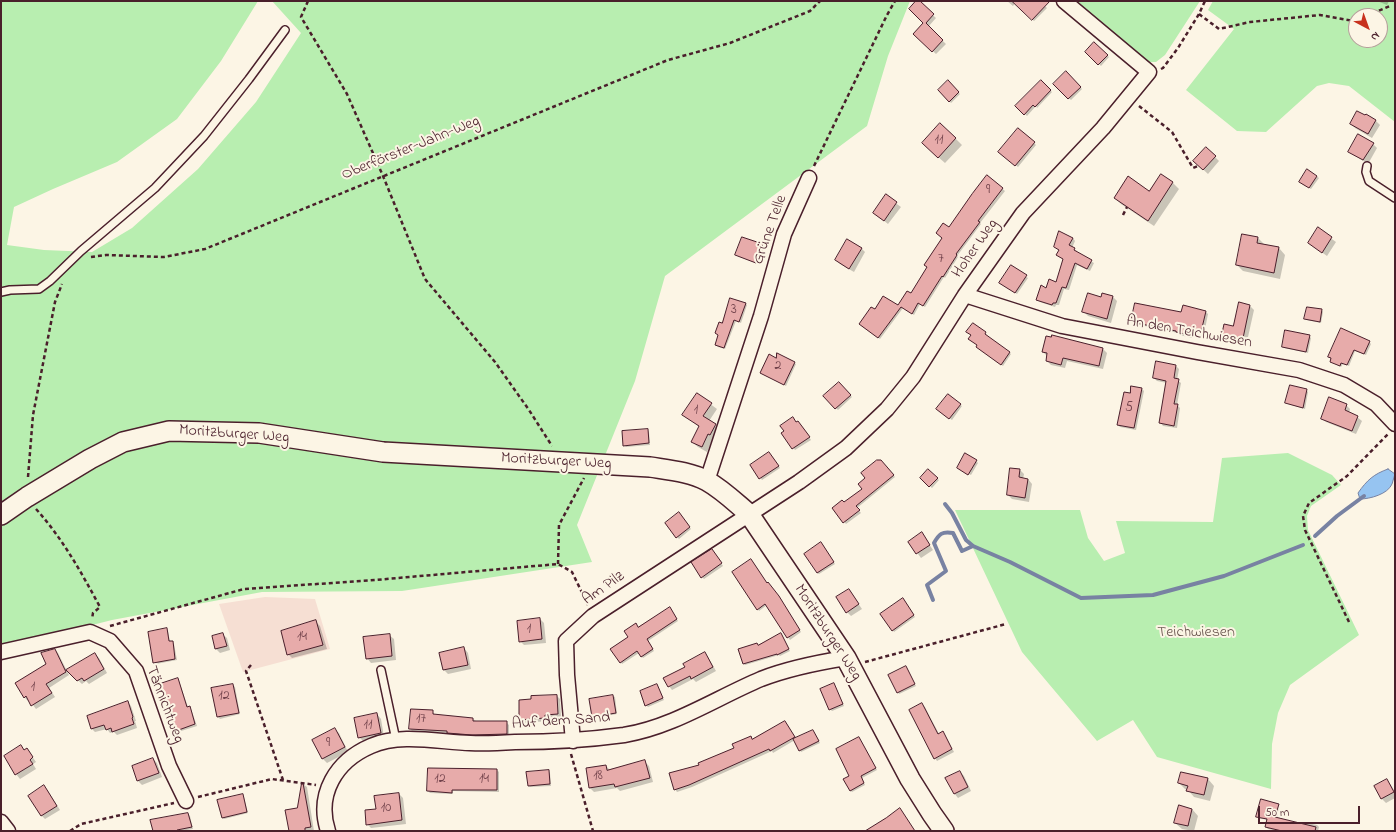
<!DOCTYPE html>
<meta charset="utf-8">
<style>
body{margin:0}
#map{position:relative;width:1396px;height:832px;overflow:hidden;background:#fcf5e5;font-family:"Indie Flower",sans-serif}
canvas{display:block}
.frame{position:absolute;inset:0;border:2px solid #4a1f2b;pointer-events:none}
.north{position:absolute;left:1348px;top:8px;width:40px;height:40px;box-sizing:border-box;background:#fcf5e5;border:1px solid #b59f9b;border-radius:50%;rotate:139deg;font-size:11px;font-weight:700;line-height:16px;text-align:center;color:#4a1f2b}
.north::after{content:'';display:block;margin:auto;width:14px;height:18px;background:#c8321e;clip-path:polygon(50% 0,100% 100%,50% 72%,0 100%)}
.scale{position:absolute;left:1258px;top:806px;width:102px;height:18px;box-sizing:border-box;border:2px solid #4a1f2b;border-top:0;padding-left:5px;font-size:12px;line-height:14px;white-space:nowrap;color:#4a1f2b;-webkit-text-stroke:3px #fcf5e5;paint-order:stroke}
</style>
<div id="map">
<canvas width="1396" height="832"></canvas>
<div class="frame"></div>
<div class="north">N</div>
<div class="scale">50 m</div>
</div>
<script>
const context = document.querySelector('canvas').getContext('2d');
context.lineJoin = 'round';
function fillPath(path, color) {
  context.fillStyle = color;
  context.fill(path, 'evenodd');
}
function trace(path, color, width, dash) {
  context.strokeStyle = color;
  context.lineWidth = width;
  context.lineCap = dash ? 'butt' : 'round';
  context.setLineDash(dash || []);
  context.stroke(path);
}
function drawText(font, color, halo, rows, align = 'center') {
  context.font = font + ' "Indie Flower",sans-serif';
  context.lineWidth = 4;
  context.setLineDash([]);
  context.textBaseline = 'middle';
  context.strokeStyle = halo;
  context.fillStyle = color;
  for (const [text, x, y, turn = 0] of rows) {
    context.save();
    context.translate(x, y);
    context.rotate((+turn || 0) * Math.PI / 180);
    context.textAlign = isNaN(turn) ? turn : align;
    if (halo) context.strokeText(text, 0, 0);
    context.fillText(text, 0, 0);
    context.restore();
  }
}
const built = new Path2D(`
 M265,597l50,2 15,50 -87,23 -24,-68z`);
const green = new Path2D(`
 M1,1h257l-37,60 -44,58 -60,43 -64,27 -39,18 -7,38 37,5 48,2 40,-24 66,-59 58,-67 45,-69 -29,-32h638l-22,55 -21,70 -202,150 -30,105 -58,144 15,37 -190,29 -140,1 -150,28 -111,28z
 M1071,1h129l-35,54 -9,7h-8z
 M1213,1h182v121l-46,-36 -20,-3 -12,3 -51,46 -29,-1 -51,-41 48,-61 -26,-19zM1356,16h24v24h-24z
 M1288,453l44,22 9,10 -30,21 -4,10 1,14 51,105 -69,50 -12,28 -6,31 -1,45 -114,-32 -24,-37 -36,21 -75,-89 -67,-142h125l8,28 16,23 21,-8 -9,-32 97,1 9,-64z`);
const water = new Path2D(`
 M1388,469l7,5c-1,3 -2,7 -3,10 -4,10 -22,15 -32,15l-2,-6c9,-13 16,-19 30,-24z`);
const shadow = new Path2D(`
 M917,1l19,17 -8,9 18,17 -10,10 -22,-20 11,-11z
 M1007,1h33l7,7 -13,13 -19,-18 -2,3z
 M1377,1h12l-2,4z
 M1095,44l14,13 -8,9 -14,-14z
 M1066,72l16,17 -11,11 -17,-16z
 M948,82l12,12 -9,9 -12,-13z
 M1041,82l11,10 -15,16 -1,-2 -9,10 -10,-10z
 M1376,121l4,4 -8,13 -17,-10 -4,-4z
 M956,139l6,6 -17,18 -15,-13z
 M1034,143l2,2 -18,22 -17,-14z
 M1373,144l4,4 -9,16 -14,-9 -5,-4z
 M1215,157l4,4 -11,13 -14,-13z
 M1307,170l12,8 -8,11 -9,-5z
 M1161,175l12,8 6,6 -25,37 -33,-22 -6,-6 35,-6z
 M987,176l18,15 -25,32 1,1 -24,32 1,1 -13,21 -1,-1 -19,30 -5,-3 -6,11 -11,-7 -23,31 -18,-13 13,-15 23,-4 13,-12 38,-66z
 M886,196l15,11 -13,17 -14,-11z
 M1318,229l18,13 -9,14 -18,-13z
 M742,238l22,9 -6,17 -22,-9z
 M1073,238l2,3 -3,7 5,3 -1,2 18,10 -4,8 -13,-6 -8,25 -5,-1 -5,16h-3l-1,2 -15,-5 -3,-2 9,-11 11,-6 7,-23 -7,-5 3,-4 -5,-4z
 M1258,238l6,6 15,4 6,7 -5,24 -37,-8 -6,-6z
 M861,248l4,4 -11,20 -14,-8 -4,-4z
 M1011,266l17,12 -11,16 -15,-10z
 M1103,294l10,3 4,4 -6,22 -23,-7 -4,-4 18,-14z
 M745,303l2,2 -6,18 -5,-2 -11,28 -7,-2 -2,-2 3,-10 -3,-2z
 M1240,303l10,3 4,4 -8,36 -20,-4 -4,-5 12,-10z
 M1322,310l1,2 -2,11 -14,-3 -1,-2z
 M1205,311l3,3 -4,20 -11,-2 -1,6 -12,-3 -2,-2 -43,-9 -3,-2 50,-9z
 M985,333l2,2 -1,1 25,18 -8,12 -26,-19 1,-2 -6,-10z
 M1309,336l2,2 -3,15 -24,-5 -1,-1z
 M1369,342l2,2 -5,11 -11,-4 -6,15 -6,-2 -2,3 -10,-5v-3l-2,-2z
 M1103,349l4,4 -4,16 -36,-8 -2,7 -14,-3 -4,-4v-5l-4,-4z
 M776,359l18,4 2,1 -10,22 -23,-12z
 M1176,366l3,3 -2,11 4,3 -4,22 3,3 -3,20 -14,-2 -3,-4 7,-39 -10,-2 -3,-3z
 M839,383l13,14 -14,13 -14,-14z
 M1142,389l2,2 -8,39 -16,-3 -2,-2 12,-31z
 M1306,390l2,2 -3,17 -17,-5 -2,-2z
 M697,394l20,15 -8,12 11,9 -5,9 -2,-1 -6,14 -9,-5 -6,-5 7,-15 -16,-13z
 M960,405l2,1 -10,14 -13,-9z
 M1346,405l4,4 -1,4 8,4 5,4 -6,13 -30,-12 -4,-4z
 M800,424l11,16 -16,10 -13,-17z
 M647,430l2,2 1,13 -24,2 -2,-2z
 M771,455l9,13 -18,12 -11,-15z
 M881,461l14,16 -38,31 4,5 -15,11 -13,-16 11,-5 20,-14 2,-11z
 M976,461l2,2 -7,12 -13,-7z
 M1020,470l4,4 -1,5h5l4,5 -3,18 -17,-3 -4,-4z
 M928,471l11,9 -7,8 -11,-10z
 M680,515l11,14 -12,10 -2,-2z
 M922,534l11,16 -12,8 -12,-16z
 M823,545l12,19 -16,10 -2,-1z
 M714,552l9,14 -19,13 -2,-2z
 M768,584l12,15 21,33 -11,8 -23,-35 -8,6 -1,-2z
 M849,590l13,19 -11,7 -4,-4z
 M904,601l11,16 -21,15 -1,-2z
 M671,610l7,11 -30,20 6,10 -11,7 -4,-5 -17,11 -1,-2 8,-25 10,-9z
 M540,619l4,4 2,20 -22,2 -4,-4z
 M316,622l4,4 7,23 -35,9 -4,-4z
 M166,629l2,2 2,11h2l2,2 3,16 -21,4 -2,-2z
 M222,634l5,4 3,12 -10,3 -4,-4 -3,-12z
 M389,635l5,4 2,21 -25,3 -4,-5z
 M782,636l8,15 -10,5 -1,-1 -34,10 -2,-2z
 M464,648l4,5 3,16 -23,5 -4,-4 -4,-16z
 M55,650l3,3 11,22 -20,13 6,9 -19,12 -7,-9 -1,1 -4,-4 24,-33z
 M705,653l3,4 8,14 -20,11 -3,-3 -21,11 -3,-4 17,-19z
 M95,654l4,4 8,15 -18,11 -3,-3 -4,3 -15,-14z
 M906,668l10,18 -17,8 -1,-2z
 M178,679l1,2 9,26 3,2 6,17 -19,6 -2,-2z
 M834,684l10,22 -12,5 -2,-2z
 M233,685l2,2 5,27 -20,5 -2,-2z
 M657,686l7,14 -16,7 -2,-2z
 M557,696l3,3 1,18 -13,1v3l-24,2 -4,-3v-19l12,-1z
 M613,696l2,1 2,17 -22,4 -2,-2z
 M128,702l3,4 5,15h-1l2,7 -20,7 -3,-3 -4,1 -3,-4 -12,3 -3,-3 -4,-13z
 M922,704l3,3 14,27 6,1 9,17 -17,9 -2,-3z
 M432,711l3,4 38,4 3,2 30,1 3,3v11l-35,1 -23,-2 -2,-2 -36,-1 -3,-3z
 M377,714l4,5 3,18 -21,4 -4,-4z
 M785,722l11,17 17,-8 7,12 -19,9 -6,-12 -22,13 -1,-2 -80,36 -15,5 -2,-3 25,-24 35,-16 15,-12 3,3z
 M334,729l5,4 9,19 -21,11 -4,-4 -10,-19z
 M859,738l18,32 -15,8 3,7 -13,7 -2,-2 1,-13z
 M21,747l4,4 2,-2 9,13 -3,2 3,5 -16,10 -4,-5 -11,-18z
 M153,759l4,4 5,14 -20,8 -4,-4 -5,-15z
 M645,762l4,4 4,16 -33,9 -3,-3 -23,4 -4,-4 -3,-19 19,-3 4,4z
 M497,770l2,2v20l-46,-1v3l-23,-1 -2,-2z
 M548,771l2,2 1,13 -21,1 -1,-1z
 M960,772l4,4 7,15 -13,7 -4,-5z
 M1182,773l26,6 6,7 -4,15 -16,-4 -6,-7 -3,-1 -6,-6z
 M1387,781l4,4 4,7v6l-9,5 -4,-4z
 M303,784l4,3 7,44h-24l8,-22z
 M44,787l4,4 12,19 -15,9 -4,-4z
 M399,794l4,4 3,26 -35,4 -4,-4 10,-14z
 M242,795l2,2 4,16 -24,6 -2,-2z
 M1261,801l12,21h2l4,-16 -2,12 26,7v-3l14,3 2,2 -1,4h-40l-10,-2 -2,-2 2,-7 -9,-2 -1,-1z
 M1192,809l6,7 -4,15 -12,-2 -7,-6z
 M188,814l2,2 3,13 -13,2h-26z`);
const stream = new Path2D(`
 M945,504l7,9 14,27 7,6 37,16 71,36 72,-3 71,-19 79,-31
 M1315,536l22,-20 27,-20
 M933,600l-6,-15 19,-14 -12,-28c5,-9 8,-12 19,-10l9,18 11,-5`);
const building = new Path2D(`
 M916,1h4l14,13 -8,9 17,17 -11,12 -19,-18 10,-11 -14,-14z
 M1012,1h38l-18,19z
 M1094,42l14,13 -10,10 -13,-13z
 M1066,71l15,16 -13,12 -15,-15z
 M948,80l11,12 -10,10 -11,-12z
 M1041,80l10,10 -16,17 -2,-2 -9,10 -9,-9z
 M1357,111l8,4 1,-1 10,6 -8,14 -18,-10z
 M940,123l16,15 -18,20 -16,-15z
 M1018,128l17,14 -20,24 -17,-14z
 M1358,134l16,9 -11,17 -15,-8z
 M1206,147l10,9 -13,14 -10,-9z
 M1307,169l10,7 -8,12 -10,-6z
 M1161,174l12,8 -25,39 -34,-23 14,-22 21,15z
 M987,175l16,13 -25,33 2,1 -24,32 1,1 -14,22 -1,-1 -19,30 -5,-3 -6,11 -11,-7 -23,31 -19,-14 12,-17 4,2 8,-13 15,9 9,-14 4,2 16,-26 -3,-2 18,-27 -6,-5 7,-10 6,4 23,-33z
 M886,194l11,8 -13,19 -11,-8z
 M1318,227l14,10 -10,16 -14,-10z
 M1059,231l14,7 -4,7 6,3 -1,2 18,10 -5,9 -12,-6 -9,25 -4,-1 -6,16h-3l-1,2 -16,-5 5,-15 5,3 3,-9 7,3 7,-23 -7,-4 3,-5 -5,-3z
 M1242,234l16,3 -1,6 22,4 -5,26 -38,-8z
 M742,237l21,7 -7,19 -21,-8z
 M847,239l15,9 -13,21 -14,-9z
 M1011,265l16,10 -12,18 -16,-10z
 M1088,293l13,4 1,-4 11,3 -6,23 -25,-7z
 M730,298l16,5 -7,19 -5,-2 -10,28 -9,-3 3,-10 -3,-2 4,-11 3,1z
 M1239,302l11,3 -8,38 -21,-5 3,-14 9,2z
 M1135,303l46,9 2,-7 23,6 -5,21 -10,-2 -1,5 -14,-3v-1l-45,-9z
 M1307,307l15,2 -2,13 -16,-3z
 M973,323l13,9 -1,2 25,18 -9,13 -25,-18 1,-2 -9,-6 3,-4 -5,-3z
 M1341,328l29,13 -6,13 -10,-4 -7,15 -6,-2 -1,3 -10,-4 1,-4 -3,-1z
 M1285,330l25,5 -4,17 -24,-5z
 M1052,335l51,13 -4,18 -36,-8 -2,7 -15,-4 1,-8 -5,-1 4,-16 5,1z
 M777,353l18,9 -11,23 -24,-12 9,-19 7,4z
 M1156,361l20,4 -2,13 5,1 -5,25h4l-4,22 -15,-3 7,-42 -13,-3z
 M839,382l12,13 -16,14 -12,-13z
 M1290,385l17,4 -4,19 -18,-5z
 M1131,386l11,2 -8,40 -17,-3 7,-33 6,1z
 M697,393l15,10 -9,13 13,8 -6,11 -2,-1 -6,13 -11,-5 8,-16 -17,-11z
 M948,394l13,10 -12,15 -13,-10z
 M1329,397l18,7 -2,6 13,6 -6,15 -31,-12z
 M793,417l3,5 2,-1 12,16 -18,12 -11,-16 3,-2 -4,-5z
 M648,429l1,14 -26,3 -1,-15z
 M769,452l10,14 -20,13 -9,-14z
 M965,453l12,7 -9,15 -11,-7z
 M877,460h4l13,15 -38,31 4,4 -17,13 -11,-15 10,-8 2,2 18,-13 -4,-5 7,-6 -4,-5z
 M1010,468l10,1 -1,8 9,2 -3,19 -18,-3z
 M928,469l10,9 -9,9 -9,-9z
 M679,512l11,15 -14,11 -11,-15z
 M922,532l8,13 -14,9 -8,-12z
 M821,542l13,20 -17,11 -13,-19z
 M712,549l10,14 -21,15 -10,-16z
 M751,559l16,24 1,-1 11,14 21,34 -13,8 -22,-34 -8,6 -25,-38z
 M849,589l10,15 -13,9 -10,-16z
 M903,598l11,17 -22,16 -12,-17z
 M670,607l7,12 -30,20 6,10 -12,8 -4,-6 -17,12 -10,-14 18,-12 -4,-6 12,-8 2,4z
 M540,618l2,21 -23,3 -2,-21z
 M316,620l7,25 -36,10 -6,-24z
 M167,628l2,13h4l2,18 -22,4 -5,-31z
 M223,633l4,13 -12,3 -3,-13z
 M781,633l8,16 -12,6v-1l-34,10 -5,-15 19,-6 1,2z
 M390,634l2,22 -26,3 -3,-22z
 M464,647l4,18 -25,5 -4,-17z
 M55,649l11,23 -20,12 6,9 -21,13 -5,-10 -2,2 -9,-15 31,-19 -5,-11z
 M705,652l8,15 -22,12 -1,-3 -22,11 -5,-9 22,-11 -2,-3z
 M95,653l9,16 -20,12 -2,-3 -5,3 -11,-11z
 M906,666l9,18 -18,9 -9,-18z
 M178,678l9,29 3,-1 5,18 -19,7 -16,-47z
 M834,683l9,21 -14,6 -9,-21z
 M233,684l6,29 -22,4 -6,-29z
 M657,684l6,14 -18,8 -5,-15z
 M557,695l1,19 -13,1v3l-26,2v-20l12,-1v-3z
 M613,695l3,18 -24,4 -3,-18z
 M128,701l5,16 -1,1 2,6 -22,8 -1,-4 -5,2 -2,-5 -13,4 -4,-13z
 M922,703l16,31 5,-3 9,18 -18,10 -25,-49z
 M411,709l22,1v4l40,4v3h34v13l-35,1 -25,-2v-2l-38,-2z
 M377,713l4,20 -23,5 -4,-20z
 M785,721l10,16 -25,14 -1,-2 -80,36 -15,5 -5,-17 30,-8 -1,-2 36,-15 -2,-4 19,-8 1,3z
 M335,728l10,19 -23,12 -10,-19z
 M813,730l6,11 -20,10 -6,-12z
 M859,737l17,31 -15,8 3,7 -14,8 -7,-12 6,-3 -13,-27z
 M21,745l3,5 3,-2 6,9 -3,3 3,4 -18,11 -11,-19z
 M153,758l6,15 -22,8 -5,-15z
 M645,760l5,18 -35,9 -1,-3 -25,4 -3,-20 20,-3 1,5z
 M428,768l69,1v21h-45v3l-25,-2z
 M549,770l1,14 -22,2 -2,-14z
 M960,771l8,16 -14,7 -9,-16z
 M1181,772l27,6 -4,17 -18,-4 2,-5 -10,-3z
 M1387,779l7,13 -13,7 -7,-13z
 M302,783h1l8,44 -6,1v3h-16l-4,-21 12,-2z
 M44,785l13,21 -16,10 -13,-20z
 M399,793l3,27 -36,5 -1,-15 11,-1 -2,-13z
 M243,794l4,18 -25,6 -5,-18z
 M1261,799l18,5 -4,13 41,10 -1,4h-33l-17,-4 2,-8 -11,-2z
 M1179,805l13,4 -4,17 -14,-3z
 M900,808l15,23h-50l21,-13z
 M188,813l4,14 -15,3v1h-24l-3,-11z`);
const path = new Path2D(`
 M308,1l-7,16 46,77 36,82 42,103 70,83 34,48 23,36
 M1199,14l20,15 31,-7 70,-7 34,6 2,-1
 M1366,16l24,-10
 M1161,69l2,-1 15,-20 21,-34 6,-13
 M1139,106l33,26 21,36 5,-2
 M814,166l73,-151 8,-14
 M1123,215l4,-8
 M91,257l15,-2 58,2 41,-8 463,-189 62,-17 80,-32 10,-10
 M28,477l5,-62 22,-113 7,-18
 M36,509c27,30 45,63 64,98l-7,6 -1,6
 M558,564l1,-39 25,-47
 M1349,622l-44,-92 -2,-14 6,-13 38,-27 41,-42
 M110,626l134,-37 131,-9 183,-16 14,8 16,33
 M865,662l141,-38
 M251,665l-5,6 37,109
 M571,754l22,77
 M198,797l74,-18 44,6
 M70,831l11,-7 93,-21`);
const lane = new Path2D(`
 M1367,166l-1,6 3,9 26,17
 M1,292l9,-2 29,-1 11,-8 31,-30 74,-63 49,-52 45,-57 36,-49
 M381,670l15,70`);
const street = new Path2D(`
 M965,295l97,31 135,26 102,18 45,15 32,19 19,20
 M707,481l54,-165 23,-82 25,-56
 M1,652l89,-20 20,9 26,30 33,95 17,35
 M573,741l-6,-66 -1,-34 27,-25 206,-134 47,-34 41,-39 26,-32 52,-82 58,-82 80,-85 46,-56 -85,-71
 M1,822l7,9
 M328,831c-12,-37 8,-70 43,-85 29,-13 68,-4 99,-3 15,1 30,0 45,-1 37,0 72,-2 109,-7 49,-8 92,-37 137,-56 23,-9 60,-17 85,-21`);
const secondary = new Path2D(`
 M1,515l26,-18 63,-38 33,-17 46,-11 90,2 124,19 267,15c19,3 41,5 57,14 16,9 29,22 42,33l97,144 64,121 22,35 12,17`);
const numberNames = [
 ["11",939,141],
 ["9",988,191],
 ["7",941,260],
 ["3",734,311],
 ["2",778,367],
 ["5",1129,409],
 ["1",696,411],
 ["1",529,630],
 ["14",302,638],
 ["1",33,688],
 ["12",224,697],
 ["17",421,720],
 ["11",368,726],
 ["9",328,744],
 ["18",598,777],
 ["12",440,780],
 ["14",484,780],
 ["10",386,809]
];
const streetNames = [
 ["Oberförster-Jahn-Weg",411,149,-22],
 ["Grüne Telle",771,230,-70],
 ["Hoher Weg",976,249,-55],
 ["An den Teichwiesen",1189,333,10],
 ["Moritzburger Weg",234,435,4],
 ["Moritzburger Weg",556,462,3],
 ["Am Pilz",604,589,-35],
 ["Moritzburger Weg",827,633,57],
 ["Tännichtweg",164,705,69],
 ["Auf dem Sand",561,722,-4]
];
const parkNames = [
 ["Teichwiesen",1196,633]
];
fillPath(built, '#f6dfd3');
fillPath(green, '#b8eeb0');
fillPath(water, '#96c4f1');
trace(water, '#7882a2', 1);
fillPath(shadow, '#0003');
trace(stream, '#7882a2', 4);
fillPath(building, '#e7abaa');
trace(building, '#4a1f2b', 1);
trace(lane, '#4a1f2b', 10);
trace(street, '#4a1f2b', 17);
trace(secondary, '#4a1f2b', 22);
trace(path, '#4a1f2b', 2.5, [4, 3]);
trace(lane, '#fcf5e5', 7);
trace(street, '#fcf5e5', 14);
trace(secondary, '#fcf5e5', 19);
drawText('14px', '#71424b', null, numberNames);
drawText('16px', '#4a1f2b', '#fcf5e5', streetNames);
drawText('16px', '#66534c', '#fcf5e5', parkNames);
</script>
